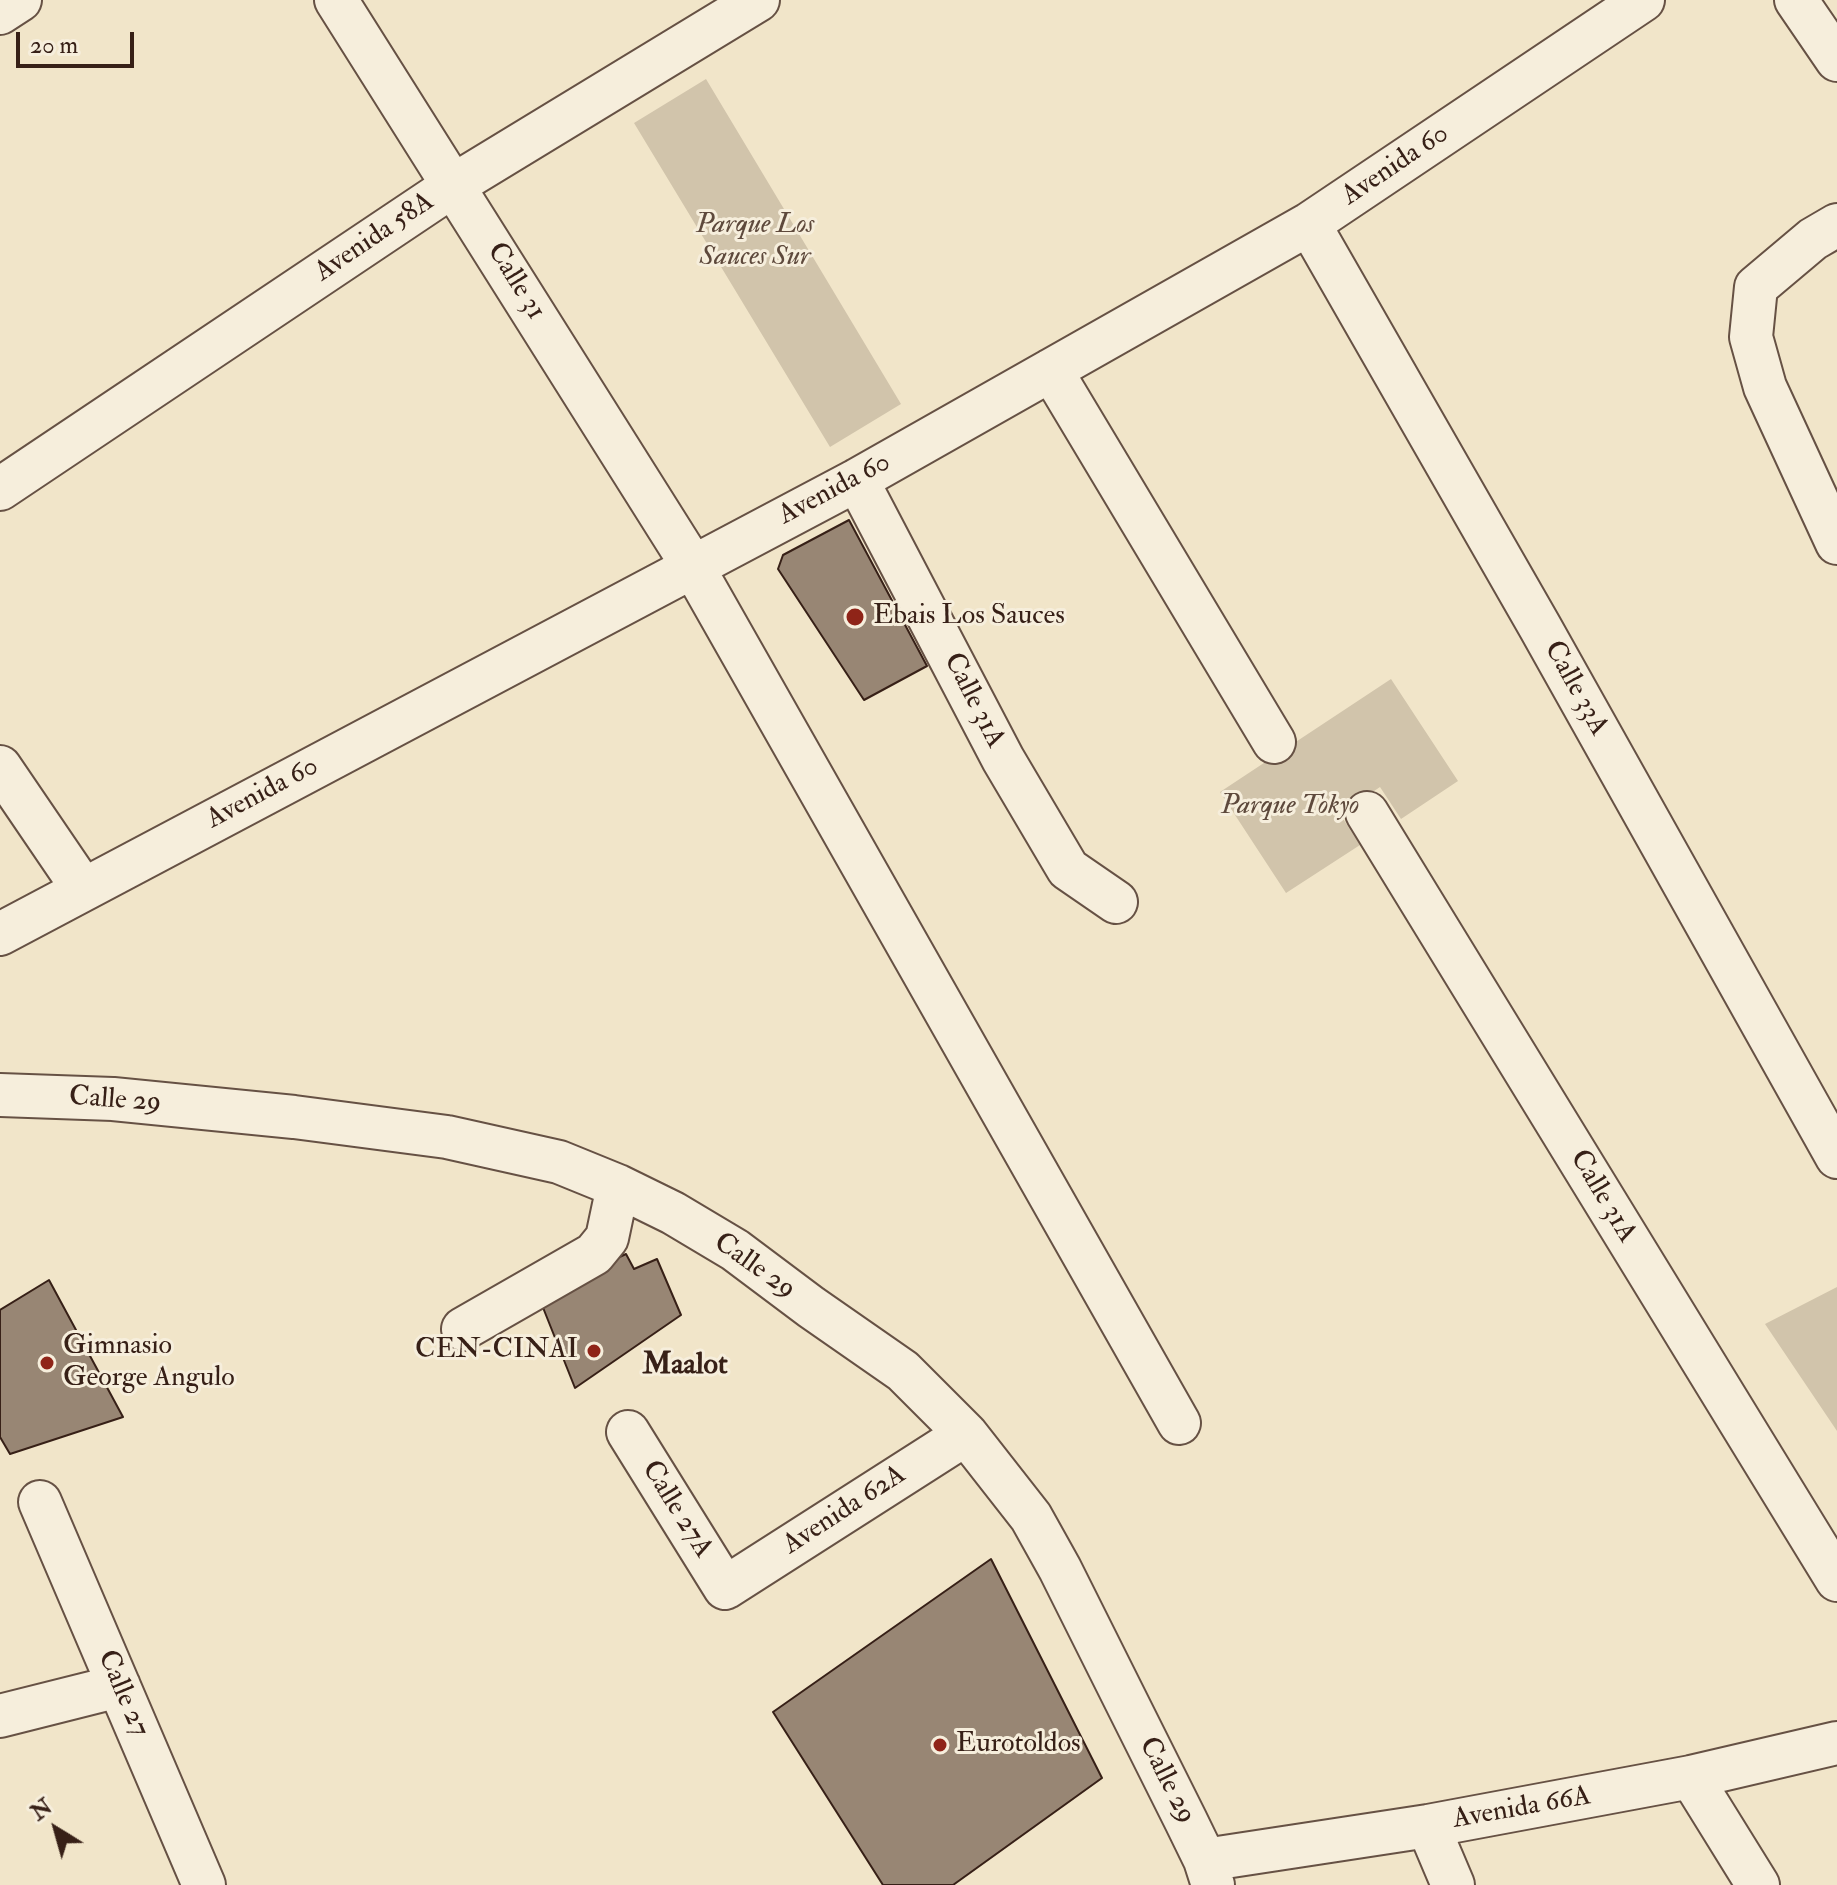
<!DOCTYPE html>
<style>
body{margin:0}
#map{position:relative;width:1837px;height:1885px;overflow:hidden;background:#f1e5c9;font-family:"IM FELL Double Pica",serif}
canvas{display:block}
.north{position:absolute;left:16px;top:1789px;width:80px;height:80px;-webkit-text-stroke:6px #f6eedc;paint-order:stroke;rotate:323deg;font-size:22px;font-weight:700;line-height:32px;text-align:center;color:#372017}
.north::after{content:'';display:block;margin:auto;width:28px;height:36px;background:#372017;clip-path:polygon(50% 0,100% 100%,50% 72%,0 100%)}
.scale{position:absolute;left:16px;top:32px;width:118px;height:36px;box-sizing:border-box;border:4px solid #372017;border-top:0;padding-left:10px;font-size:24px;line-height:28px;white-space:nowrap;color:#372017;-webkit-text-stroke:6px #f6eedc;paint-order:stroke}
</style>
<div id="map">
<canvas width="1837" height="1885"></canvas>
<div class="north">N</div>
<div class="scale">20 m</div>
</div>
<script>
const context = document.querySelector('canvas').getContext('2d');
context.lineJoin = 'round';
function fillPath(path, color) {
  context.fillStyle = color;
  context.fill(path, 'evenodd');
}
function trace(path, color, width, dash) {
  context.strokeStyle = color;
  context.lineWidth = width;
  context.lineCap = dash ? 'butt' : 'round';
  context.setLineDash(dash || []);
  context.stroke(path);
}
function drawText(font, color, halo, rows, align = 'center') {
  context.font = font + ' "IM FELL Double Pica",serif';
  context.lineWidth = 6;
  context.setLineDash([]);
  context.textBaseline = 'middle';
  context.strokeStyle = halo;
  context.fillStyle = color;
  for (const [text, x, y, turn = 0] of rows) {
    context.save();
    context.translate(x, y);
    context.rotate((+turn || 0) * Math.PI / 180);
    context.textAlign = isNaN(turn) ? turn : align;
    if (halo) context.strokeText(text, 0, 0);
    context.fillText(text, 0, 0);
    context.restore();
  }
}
const green = new Path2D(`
 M706,79l195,325 -71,43 -196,-324z
 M1391,679l67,102 -57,38 -21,-32 -40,27 20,31 -74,48 -66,-101z
 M1837,1287v144l-72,-107z`);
const building = new Path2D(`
 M849,520l78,146 -63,34 -86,-131 5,-14z
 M626,1254l8,15 23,-10 24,56 -106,73 -37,-93z
 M49,1280l74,137 -113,37 -10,-17v-127z
 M991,1559l111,219 -149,107h-70l-110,-173z`);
const minor = new Path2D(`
 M336,0l356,565 487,858
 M1796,0l41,60
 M0,13l20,-13
 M1309,224l231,403 297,530
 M1837,225l-24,14 -57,48 -5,50 14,50 72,156
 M1051,370l223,372
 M857,480l146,279 65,110 48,33
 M0,489l454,-304 304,-185
 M0,767l83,122
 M1367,813l470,767
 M0,934l857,-454 452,-256 334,-224
 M0,1095l113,4 181,18 153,20 112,25 59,24 55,27 62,37 76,57 92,64 63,63 65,83 29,52 126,252 19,39 8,25
 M463,1329l131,-75 13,-16 11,-52
 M628,1432l97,156 241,-154
 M40,1502l164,383
 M0,1716l119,-30
 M1691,1777l67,108
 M1428,1826l25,59
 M1205,1860l223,-34 263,-49 146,-34`);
const markers = [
 [855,617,10,"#8f2418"],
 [594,1351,8,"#8f2418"],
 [47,1363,8,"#8f2418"],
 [940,1745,8,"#8f2418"]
];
const streetNames = [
 ["Avenida 60",1396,166,-34],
 ["Avenida 58A",375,238,-34],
 ["Calle 31",515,282,58],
 ["Avenida 60",835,490,-28],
 ["Calle 33A",1575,689,61],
 ["Calle 31A",973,701,63],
 ["Avenida 60",263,794,-28],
 ["Calle 29",115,1101,4],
 ["Calle 31A",1602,1197,59],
 ["Calle 29",754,1267,35],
 ["Calle 27A",676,1510,58],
 ["Avenida 62A",845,1511,-33],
 ["Calle 27",122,1694,67],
 ["Calle 29",1166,1781,63],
 ["Avenida 66A",1522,1809,-10]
];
const parkNames = [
 ["Parque Los",755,226],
 ["Sauces Sur",755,258],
 ["Parque Tokyo",1290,807]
];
const poiNames = [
 ["Ebais Los Sauces",873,617],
 ["Gimnasio",63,1347],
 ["George Angulo",63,1379],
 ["CEN-CINAI",578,1351,"right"],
 ["Eurotoldos",956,1745]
];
const neighbourhoodNames = [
 ["Maalot",685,1367]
];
fillPath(green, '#d1c4ab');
fillPath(building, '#988674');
trace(building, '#372017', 2);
trace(minor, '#665144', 46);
trace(minor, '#f6eedc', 42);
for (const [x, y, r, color] of markers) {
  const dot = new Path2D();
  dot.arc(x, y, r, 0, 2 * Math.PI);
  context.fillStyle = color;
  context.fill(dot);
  trace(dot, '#f6eedc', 3);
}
drawText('28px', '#372017', '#f6eedc', streetNames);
drawText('italic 28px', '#5e493c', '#f6eedc', parkNames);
drawText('28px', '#372017', '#f6eedc', poiNames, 'left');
drawText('bold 30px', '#372017', '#f6eedc', neighbourhoodNames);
</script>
